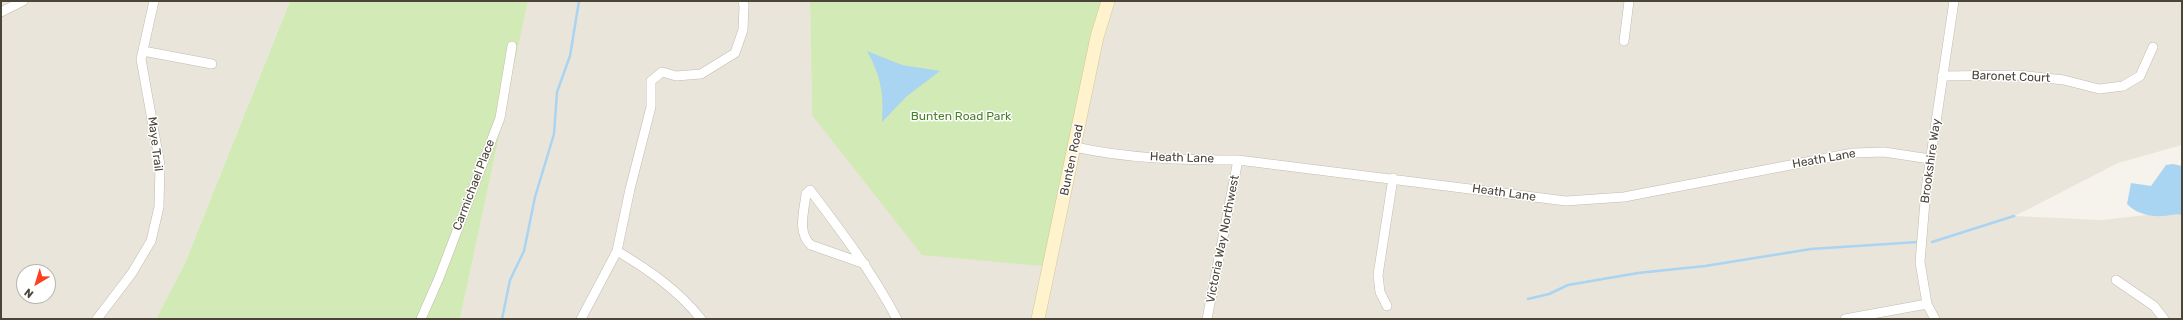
<!DOCTYPE html>
<style>
body{margin:0}
#map{position:relative;width:2183px;height:320px;overflow:hidden;background:#f6f3ec;font-family:Rubik,sans-serif}
canvas{display:block}
.frame{position:absolute;inset:0;border:2px solid #4b4439;pointer-events:none}
.north{position:absolute;left:16px;top:264px;width:40px;height:40px;box-sizing:border-box;background:#fff;border:1px solid #b7b4b0;border-radius:50%;rotate:218deg;font-size:11px;font-weight:700;line-height:16px;text-align:center;color:#4b4439}
.north::after{content:'';display:block;margin:auto;width:14px;height:18px;background:#fc3f1d;clip-path:polygon(50% 0,100% 100%,50% 72%,0 100%)}
</style>
<div id="map">
<canvas width="2183" height="320"></canvas>
<div class="frame"></div>
<div class="north">N</div>
</div>
<script>
const context = document.querySelector('canvas').getContext('2d');
context.lineJoin = 'round';
function fillPath(path, color) {
  context.fillStyle = color;
  context.fill(path, 'evenodd');
}
function trace(path, color, width, dash) {
  context.strokeStyle = color;
  context.lineWidth = width;
  context.lineCap = dash ? 'butt' : 'round';
  context.setLineDash(dash || []);
  context.stroke(path);
}
function drawText(font, color, halo, rows, align = 'center') {
  context.font = font + ' Rubik,sans-serif';
  context.lineWidth = 3;
  context.setLineDash([]);
  context.textBaseline = 'middle';
  context.strokeStyle = halo;
  context.fillStyle = color;
  for (const [text, x, y, turn = 0] of rows) {
    context.save();
    context.translate(x, y);
    context.rotate((+turn || 0) * Math.PI / 180);
    context.textAlign = isNaN(turn) ? turn : align;
    if (halo) context.strokeText(text, 0, 0);
    context.fillText(text, 0, 0);
    context.restore();
  }
}
const residential = new Path2D(`
 M1,1h289l-105,262 -29,56h-155zM24,272h24v24h-24z
 M528,1h282l2,114 294,-114h1076v144l-64,18 -103,53 86,4 81,-9v108h-1722z`);
const green = new Path2D(`
 M290,1h238l-68,318h-304l29,-56z
 M810,1h296l-63,265 -121,-11 -110,-140z`);
const water = new Path2D(`
 M867,51l35,14 38,6 -33,25 -25,26c2,-28 -1,-46 -15,-71z
 M2173,164l9,2v49c-7,-2 -12,1 -19,1 -13,1 -28,-3 -36,-12l4,-21 20,3 15,-21z`);
const stream = new Path2D(`
 M1932,242l82,-26
 M1528,299l21,-5 19,-9 70,-12 67,-7 106,-17 107,-7
 M502,319l8,-39 14,-29 11,-54 19,-63 3,-42 13,-36 9,-55`);
const street = new Path2D(`
 M1,12l22,-11
 M1624,41l5,-40
 M143,51l69,13
 M1942,76l76,-1 46,5 35,9 24,-3 17,-10 13,-29
 M1075,147c54,12 108,13 163,13l328,41 58,-4 229,-44 31,-1 46,7
 M617,251c32,19 61,39 84,68
 M865,264l-54,-19c-14,-12 -7,-33 -5,-51l4,-4c32,42 62,82 87,129
 M2116,280l38,26 10,13
 M1387,306l-7,-14 -2,-17 15,-97
 M97,319l35,-46 19,-32 8,-34 1,-42 -19,-106 13,-58
 M421,319l18,-41 61,-160 12,-72
 M581,319l36,-68 13,-62 21,-82v-26l11,-9 14,4 25,-2 34,-21 8,-23 1,-24 -1,-5
 M1207,319l31,-159
 M1845,319l82,-15
 M1935,319l-8,-15 -7,-42 6,-73 28,-188`);
const secondary = new Path2D(`
 M1038,319l59,-282 11,-36`);
const streetNames = [
 ["Baronet Court",2011,77,2],
 ["Maye Trail",155,144,83],
 ["Heath Lane",1182,158,2],
 ["Heath Lane",1824,159,-10],
 ["Bunten Road",1072,160,-78],
 ["Brookshire Way",1931,161,-82],
 ["Carmichael Place",474,185,-69],
 ["Heath Lane",1504,193,8],
 ["Victoria Way Northwest",1223,239,-79]
];
const parkNames = [
 ["Bunten Road Park",961,117]
];
fillPath(residential, '#eae5da');
fillPath(green, '#d2eab5');
fillPath(water, '#a9d4f2');
trace(stream, '#a9d4f2', 2.5);
trace(street, '#c2bbae', 10);
trace(secondary, '#d6c79b', 14);
trace(street, '#fff', 9);
trace(secondary, '#fff3cd', 13);
drawText('12px', '#4b4439', '#fff', streetNames);
drawText('12px', '#4a7f2a', '#fff', parkNames);
</script>
